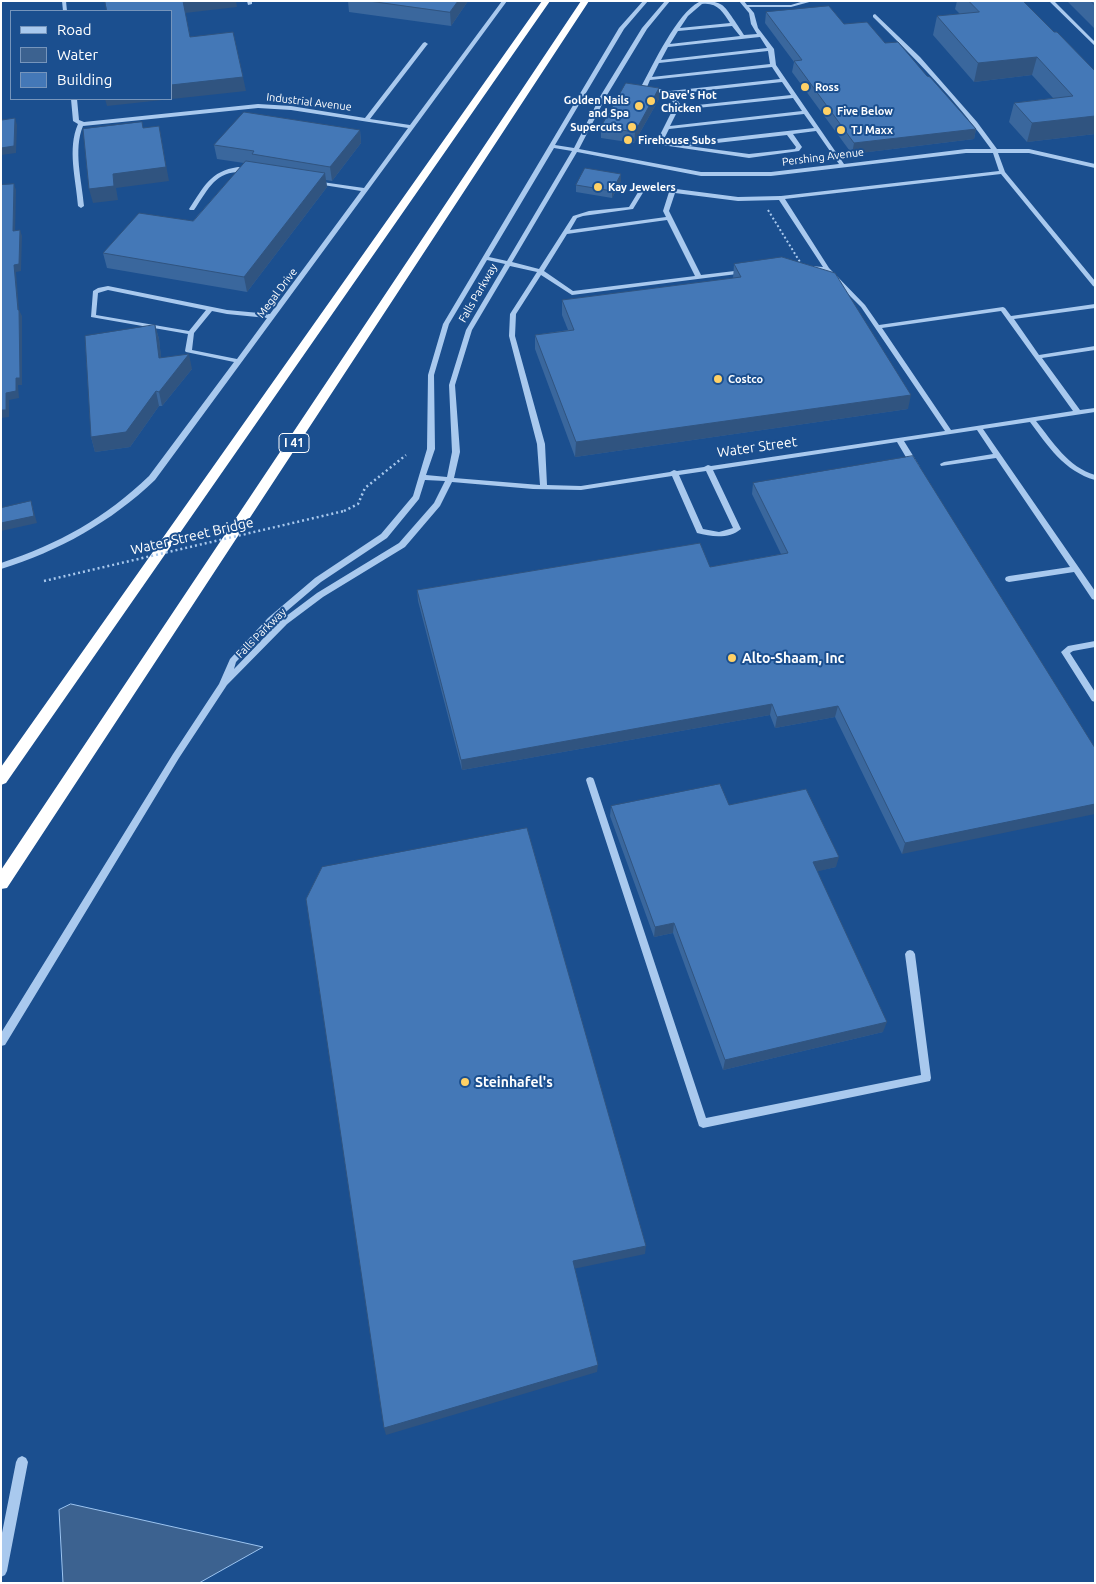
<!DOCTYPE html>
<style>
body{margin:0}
#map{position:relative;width:1096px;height:1584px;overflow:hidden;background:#1b4f8f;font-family:Ubuntu,sans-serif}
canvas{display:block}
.frame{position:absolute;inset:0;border:2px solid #fff;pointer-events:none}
.legend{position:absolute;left:10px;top:10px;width:162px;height:90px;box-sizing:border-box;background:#1b4f8f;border:1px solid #7695bc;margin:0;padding:6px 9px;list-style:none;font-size:15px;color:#fff}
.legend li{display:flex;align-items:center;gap:10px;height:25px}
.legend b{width:25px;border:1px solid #7695bc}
</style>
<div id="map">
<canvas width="1096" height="1584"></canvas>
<div class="frame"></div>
<ul class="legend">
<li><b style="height:6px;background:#a9c9ee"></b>Road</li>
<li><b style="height:14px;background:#3c6290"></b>Water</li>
<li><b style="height:14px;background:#4478b7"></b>Building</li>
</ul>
</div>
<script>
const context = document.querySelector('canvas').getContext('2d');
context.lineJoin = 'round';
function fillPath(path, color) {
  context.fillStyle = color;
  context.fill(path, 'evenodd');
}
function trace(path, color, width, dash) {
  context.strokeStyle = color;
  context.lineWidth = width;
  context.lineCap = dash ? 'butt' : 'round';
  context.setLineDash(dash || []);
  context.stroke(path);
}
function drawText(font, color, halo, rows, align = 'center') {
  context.font = font + ' Ubuntu,sans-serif';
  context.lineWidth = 4;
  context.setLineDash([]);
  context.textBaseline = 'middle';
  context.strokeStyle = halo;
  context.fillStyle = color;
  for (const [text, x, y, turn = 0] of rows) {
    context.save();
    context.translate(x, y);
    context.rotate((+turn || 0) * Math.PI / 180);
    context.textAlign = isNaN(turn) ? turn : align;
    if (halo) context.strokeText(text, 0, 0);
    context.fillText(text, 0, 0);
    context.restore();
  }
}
const water = new Path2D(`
 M71,1504l192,43 -64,36h-136l-4,-73z`);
const pathFar1 = new Path2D(`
 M768,210l32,52`);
const path = new Path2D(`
 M344,511l14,-7 7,-16 41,-33`);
const minor = new Path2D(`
 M62,1h4l1,10h-4z
 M247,1h5v3l-4,1z
 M502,1h5l-352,479c-44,42 -96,71 -154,89v-6c58,-19 104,-45 148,-87l85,-114 -48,-10 -1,-1 3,-17 -97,-17 2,-26 5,-3 10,-2 119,24 43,4 91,-123 -44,-7 -3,-2 1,-1 49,7 44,-60 -117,-18 -33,-2 -175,18c-10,24 -1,55 1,80l-3,2 -3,-2c-2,-27 -11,-57 0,-82l-5,-3 -2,-22h6l2,21 5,2 174,-18 33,2 74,12 58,-75 2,-1 3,2 -1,1 -57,74 40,6zM108,290l98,20 -17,21 -93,-16 2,-22zM212,311l15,3 40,4 -30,41 -45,-9 2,-17z
 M643,1h5l-24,28 -69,116 19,3 27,-53 41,-67 23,-27h5l-23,28 -40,66 -28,54 122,23h70l68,-8 -23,-33 -23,3 9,13 -3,4 -50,7 -87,-13 -5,-4 16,-32 1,-5 -6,-10 -23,-4 -4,-3c12,-22 36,-74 58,-85 6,-2 17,-1 23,3 5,3 18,24 22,30l13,-1 -6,-10 -2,-11 -10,-12h5l3,4h44l13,-4h9l-22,6h-42l5,6 4,15 16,21 2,16 68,99 122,-15h25c-34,-48 -76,-91 -118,-132v-2l2,-1 45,43 57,65 20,27h32l66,15v4l-66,-15h-31l7,19 90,109v6l-2,-1 -92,-112 -216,25 44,69 36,37 14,20 124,-18 2,1 6,8 84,-12v4l-81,11 25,36 56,-9v4l-53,8 38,52 15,-2v4l-59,9c17,21 32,46 59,54v5c-31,-9 -47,-34 -65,-58l-47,7 112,162v9l-3,-1 -18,-27 -65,10 -3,-1 -1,-2 1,-2 3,-1 61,-9 -74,-109 -55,8 -1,-2 4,-2 49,-8 -16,-24 -73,11 16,26 -4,2h-3l-16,-27 -184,28 28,59c-12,10 -29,8 -44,4l-25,-57 -91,14 -48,-1 -81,-7 -12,24 -35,41 -82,50 -36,27 -60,61 -48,73 -174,287 -4,1v-13l172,-279 46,-70 11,-25 38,-41 47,-40 66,-44 32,-38 14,-47 1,-74 15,-51 176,-296zM702,4c15,-2 21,8 28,19l-50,5 8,-12zM732,26l8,10 -70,8 8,-13zM760,37l7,11 -106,12 7,-13zM768,51l2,13 -118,13 7,-14zM772,67l8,12 -110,12 -23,-4 3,-7zM782,82l9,13 -112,12 1,-3 -7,-10zM793,98l9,13 -132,15 8,-16zM804,114l10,14 -124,14 -3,2 3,2 97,-11 9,12 -1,2 -46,5 -83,-11 -3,-2 6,-12zM554,148l18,3 -65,110 -18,-4zM577,152l124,24h70l195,-23h27l6,18 -218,25 -43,1 -85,-11 -13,3 -11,18 -40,4 -16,5 -34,53 -27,-7zM653,190l16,2 -6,19 3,6 -96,13 7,-12 6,-2 50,-7 11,-18zM675,193l63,8 41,-1 44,67 -13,-1 -3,2 1,1 17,2 36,36 84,124 -234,35 -3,-1 -4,2 -27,4 -3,-1 -4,2 -89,14 -34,-1 -2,-41 -30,-108 1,-22 25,-39 31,20 173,-22v-2l-2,-1 -42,5 -32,-64zM667,220l28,56 -122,15 -29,-20 23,-37zM487,260l18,4 -39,66 -17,55 3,67 -5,25 -21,-2 9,-26 -1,-74 15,-51zM510,266l27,6 -27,42 -1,22 28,108 3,41 -86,-7 6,-26 -5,-67 17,-55zM1001,311l72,100 -122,19 -69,-102zM706,471l27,57 -14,4 -16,-3 -24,-54zM425,480l20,1 -11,22 -35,40 -82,50 -36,27 -47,49 2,-7 38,-40 47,-40 66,-44 32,-39z
 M1049,1h5l41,41v4z
 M238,167l12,1 3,2 -3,2c-34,-3 -39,13 -56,38h-4l-1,-1c15,-22 21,-38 49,-42z
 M1095,641v6l-22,4 -3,2 25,39v10l-3,-1 -31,-49 7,-6z
 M590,777l3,1 1,2 112,338 215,-43 -16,-121 2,-3 3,-1 3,1 2,3 16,124 -1,3 -227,47 -4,-2 -113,-346 1,-2z
 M22,1456l4,2 2,4 -21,109 -2,4 -4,2v-39l15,-76 2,-4z`);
const highway = new Path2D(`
 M542,1h8l-544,782 -5,2v-18z
 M581,1h8l-582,887 -6,1v-19z`);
const pathBridge = new Path2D(`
 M44,581l300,-70`);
const wall = new Path2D(`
 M348,1h120l-17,25 -102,-14z
 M957,1h66l72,133 -68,8 -18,-20 5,-19 39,-5 -21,-23 -58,7 -41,-47 4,-19 23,-2 -5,-5z
 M1067,1h28v28z
 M766,12l78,12 83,52 49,53 -2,10 -122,15 -60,-82 2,-10 -29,-39z
 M659,88v11l-25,44 -33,-5v-11z
 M360,130l1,13 -29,38 -6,-1 1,7 -80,105 -140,-24 -4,-15 90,-32 51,-58 -27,-4 -3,-14z
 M621,174v7l-9,17 -36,-6v-7z
 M734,264l174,145 -333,48 -40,-108v-14l33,-5 -6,-15v-15l171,-21z
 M155,325l4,14 2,19 31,11 -30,37h-3l-29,41 -35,5 -4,-15z
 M753,483l342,265 -193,106 -67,-137 -60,11 -5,-13 -308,55 -44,-169 -1,-11 293,-23 71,-13 -29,-60z
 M729,805l107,62 -19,4 66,161 -160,38 -50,-137 -19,4 -44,-121 1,-10z`);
const shadedWall = new Path2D(`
 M183,1h53l1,6 -52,6z
 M458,1h10l-17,25 -1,-14z
 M1037,57l-5,18 -58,7 4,-19z
 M243,77l3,14 -139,15 -2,-7h66v-14z
 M659,88v11l-25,44 1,-11z
 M1095,116v18l-68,8 5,-19z
 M15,118l2,7 -1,28 -15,2v-7z
 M159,126l10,55 -53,7 2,12 -25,3 -4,-14 24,-15z
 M976,129l-2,10 -122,15 2,-11z
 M360,130l1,13 -29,38 -2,-14z
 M325,173l2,14 -80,105 -3,-15z
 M621,174v7l-9,17v-7z
 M14,184l2,6 -1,47 -2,-6z
 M20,230l2,6 -1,35 -5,1 3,38 3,6v69h-4l1,13 -10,2v17l-8,1v-8l5,-17 10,-15 2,-68 -4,-45z
 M155,325l4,14 4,34 -4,-15z
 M189,354l3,15 -30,37 -3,-14z
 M156,391l3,15 -29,41 -35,5 -4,-15z
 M911,395l-3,14 -333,48 1,-15z
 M31,501l6,22 -36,8v-8z
 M772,704l-2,11 -308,55 -1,-10z
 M838,706l-3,11 -60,11 2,-11z
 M1095,804v10l-193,40 3,-11z
 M839,857l-3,10 -25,6 2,-11z
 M674,923l-1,10 -19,4 1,-10z
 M887,1022l-4,10 -160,38 2,-10z
 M646,1246l-1,8 -72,15v-8z
 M598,1365l-1,7 -211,63 -2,-7z`);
const building = new Path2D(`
 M105,1h78l7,36 43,-5 10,45 -72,8v-74h-64z
 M369,1h89l-8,11z
 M969,1h54l31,31h3l38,39v45l-63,7 -18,-20 59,-7 -36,-39 -59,6 -41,-47 42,-4z
 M1091,1h4v4z
 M829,6l15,18 23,-2 18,21 13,-1 29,34 3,1 46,52 -122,14 -60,-82 8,-1 -36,-48z
 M626,83l33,5 -24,44 -34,-5z
 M244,112l116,18 -30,37 -78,-13 2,-3 -40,-6z
 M1,118l1,2 13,-2 -1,28 -13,2z
 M142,122l1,6 16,-2 7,41 -53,7 1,12 -25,3 -6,-60z
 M246,161l79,12 -81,104 -141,-24 36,-40 54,8z
 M585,168l36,6 -9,17 -36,-6z
 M14,184l-1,47 7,-1 -1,34 -5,1 4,45h1l1,68h-4v13l-10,2v17h-5v-225z
 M782,257l53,16 76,122 -335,47 -41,-107 39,-5 -12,-30 179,-23 -7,-13z
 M155,325l4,33 30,-4 -30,38 -3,-1 -30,41 -35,5 -6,-101z
 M913,456l182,292v56l-190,39 -67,-137 -61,11 -5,-13 -311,56 -44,-170 283,-47 10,24 78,-14 -35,-70z
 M31,501l3,15 -33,7v-15z
 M720,784l9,21 77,-16 33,68 -26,5 74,160 -162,38 -51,-137 -19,4 -44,-121z
 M527,828l119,418 -73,15 25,104 -214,63 -78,-529 16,-32z`);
const markers = [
 [805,87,5,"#ffd166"],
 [651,101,5,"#ffd166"],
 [639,106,5,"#ffd166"],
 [827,111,5,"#ffd166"],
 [632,127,5,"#ffd166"],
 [841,130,5,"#ffd166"],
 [628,140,5,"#ffd166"],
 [598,187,5,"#ffd166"],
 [718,379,5,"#ffd166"],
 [732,658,5,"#ffd166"],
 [465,1082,5,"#ffd166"]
];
const farPoinames = [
 ["Ross",815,87],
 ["Dave's Hot",661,95],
 ["Chicken",661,108],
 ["Golden Nails",629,100,"right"],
 ["and Spa",629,113,"right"],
 ["Five Below",837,111],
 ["Supercuts",622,127,"right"],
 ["TJ Maxx",851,130],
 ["Firehouse Subs",638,140],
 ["Kay Jewelers",608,187],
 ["Costco",728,379]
];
const farStreetnames = [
 ["Industrial Avenue",309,102,7],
 ["Pershing Avenue",823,157,-7],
 ["Megal Drive",277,293,-53],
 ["Falls Parkway",478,293,-60],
 ["Falls Parkway",261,633,-45]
];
const shields = [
 [294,443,30]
];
const shieldNames = [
 ["I 41",294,443]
];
const streetNames = [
 ["Water Street",757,447,-8],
 ["Water Street Bridge",192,536,-13]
];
const poiNames = [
 ["Alto-Shaam, Inc",742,658],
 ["Steinhafel's",475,1082]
];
fillPath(water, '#3c6290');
trace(water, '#9cc4f0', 1);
trace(pathFar1, '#a9c9ee', 2, [2, 2.5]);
trace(path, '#a9c9ee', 2.5, [2, 3]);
fillPath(minor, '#a9c9ee');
fillPath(highway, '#fff');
trace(pathBridge, '#a9c9ee', 2.5, [2, 3]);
fillPath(wall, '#3a679d');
fillPath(shadedWall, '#305480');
fillPath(building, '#4478b7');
trace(building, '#305480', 1);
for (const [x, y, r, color] of markers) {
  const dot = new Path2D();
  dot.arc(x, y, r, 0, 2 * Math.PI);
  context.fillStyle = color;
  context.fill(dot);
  trace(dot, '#1b4f8f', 2);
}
drawText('bold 11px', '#fff', '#1b4f8f', farPoinames, 'left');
drawText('11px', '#fff', '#1b4f8f', farStreetnames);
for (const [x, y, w] of shields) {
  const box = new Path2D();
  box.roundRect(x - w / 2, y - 9.5, w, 19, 4);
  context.fillStyle = '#1b4f8f';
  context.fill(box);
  trace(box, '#fff', 1);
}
drawText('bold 12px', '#fff', null, shieldNames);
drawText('14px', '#fff', '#1b4f8f', streetNames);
drawText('bold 14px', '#fff', '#1b4f8f', poiNames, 'left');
</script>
